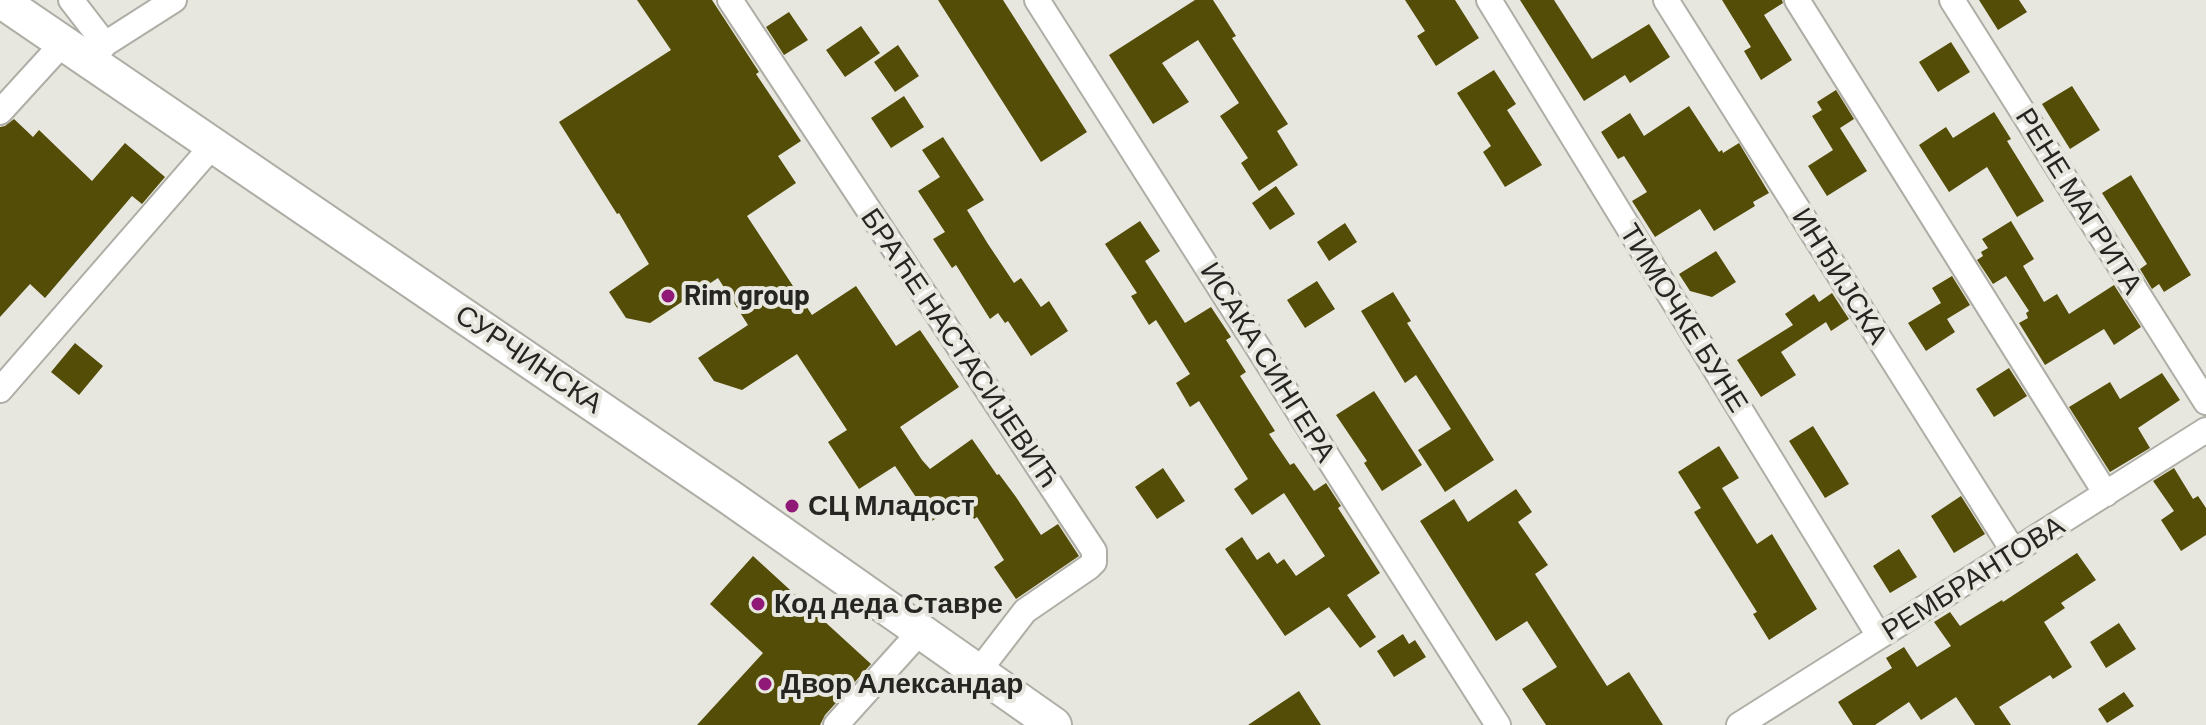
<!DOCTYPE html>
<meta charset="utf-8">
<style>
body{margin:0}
canvas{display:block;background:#e8e7df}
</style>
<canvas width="2206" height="725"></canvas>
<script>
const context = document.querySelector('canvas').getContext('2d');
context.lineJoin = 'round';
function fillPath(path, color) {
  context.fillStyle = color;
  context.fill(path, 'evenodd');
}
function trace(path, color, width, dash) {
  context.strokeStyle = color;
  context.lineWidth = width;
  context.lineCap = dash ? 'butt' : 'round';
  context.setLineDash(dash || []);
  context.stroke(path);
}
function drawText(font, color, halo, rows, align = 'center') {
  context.font = font + ' Barlow,sans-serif';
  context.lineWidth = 8;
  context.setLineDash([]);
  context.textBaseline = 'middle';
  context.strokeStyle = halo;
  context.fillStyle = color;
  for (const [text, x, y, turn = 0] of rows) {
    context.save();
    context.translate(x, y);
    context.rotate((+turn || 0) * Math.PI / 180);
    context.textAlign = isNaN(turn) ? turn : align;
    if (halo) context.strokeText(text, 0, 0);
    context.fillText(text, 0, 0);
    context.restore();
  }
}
const building = new Path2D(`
 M637,0h75l47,72 -3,2 45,67 -23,15 18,27 -49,33 65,99 44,-29 40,60 24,-16 39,57 -59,40 22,33 8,9 42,-30 25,36 2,-1 17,23 25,38 17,-11 21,32 -63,43 -22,-32 10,-7 -27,-43 -3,2 -12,-18 -30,20 -37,-55 -36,23 -31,-47 19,-12 -50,-76 -55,36 -28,-9 -16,-23 50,-33 -30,-47 -68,45 -24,-5 -17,-26 40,-28 -30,-51 -2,1 -58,-92 112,-72z
 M938,0h65l84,132 -46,30z
 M1195,0h18l23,36 -4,2 56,86 -11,7 21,34 -39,26 -18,-28 7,-5 -28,-42 19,-13 -41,-63 -36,23 27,39 -36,22 -44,-69z
 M1405,0h50l24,38 -43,28 -19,-30 8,-5z
 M1520,0h34l38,59 57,-35 21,33 -40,26 -5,-8 -41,26z
 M1722,0h60l1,3 -19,12 28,45 -31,20 -17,-29 7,-4z
 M1979,0h40l8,12 -29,18z
 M789,12l19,28 -24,15 -18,-28z
 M861,26l19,27 -35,24 -19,-27z
 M1951,42l19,30 -32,20 -19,-30z
 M898,45l21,31 -24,16 -21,-30z
 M1494,70l22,34 -9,6 35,55 -37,22 -22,-35 8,-6 -34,-53z
 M2072,86l28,44 -30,19 -28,-45z
 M1836,90l18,29 -14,9 27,43 -40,25 -19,-30 25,-16 -21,-34 10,-6 -5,-8z
 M904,96l20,31 -33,21 -20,-30z
 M1689,106l30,46 3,-2 1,3 16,-10 30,50 -16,9 2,4 -41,25 -14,-22 -45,28 -23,-36 15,-9 -23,-36 -6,3 -17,-27 29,-19 14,23z
 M1994,112l17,27 -4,2 37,60 -27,16 -30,-50 -38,25 -30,-47 27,-18 7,11z
 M14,119l19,18 6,-7 53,51 33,-38 40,34 -23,27 -10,-8 -87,102 -15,-14 -30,33v-190l5,-1z
 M943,137l41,63 -17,10 21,34 26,39 7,-5 20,29 8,-6 19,30 -37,25 -23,-35 -3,2 -7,-10 -8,6 -34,-54 -4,3 -19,-29 12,-7 -27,-41 22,-14 -18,-27z
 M2131,175l60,100 -27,17 -5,-8 -7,5 -12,-20 7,-5 -45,-71z
 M1276,186l19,28 -25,16 -18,-27z
 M1140,221l20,30 -15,10 40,62 26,-16 20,30 -5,3 20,32 -6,4 35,55 -6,3 21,31 4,-2 20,28 12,-8 15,23 -3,2 42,65 -33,22 29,42 -16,11 -31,-41 -44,29 -60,-87 17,-12 15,23 12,-8 8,12 7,-5 12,17 29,-20 -41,-63 -32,22 -18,-26 14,-10 -49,-78 -9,6 -14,-24 14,-9 -34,-54 -7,5 -18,-29 6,-3 -32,-49z
 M2011,221l23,38 -11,7 21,36 13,-8 12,20 45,-29 27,42 -27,18 -10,-16 -59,36 -26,-42 9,-5 -2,-5 3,-2 -23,-35 -13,8 -16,-24 6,-4 -2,-4 7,-4 -6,-9z
 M1345,223l12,19 -28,19 -12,-19z
 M1716,251l20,31 -24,15 -22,-6 -11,-17z
 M1952,276l18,29 -23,14 8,13 -29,19 -18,-28 33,-20 -9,-15z
 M1317,281l18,28 -30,19 -18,-28z
 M1393,292l18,29 -4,2 87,137 -49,32 -27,-42 33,-21 -35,-54 -11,8 -44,-72z
 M1832,293l17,26 -18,12 -5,-9 -45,30 15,23 -35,22 -24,-37 56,-35 -8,-11 29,-20 5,8z
 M75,343l28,23 -24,29 -28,-23z
 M2009,368l18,28 -33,21 -18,-28z
 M2162,373l18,27 -42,28 12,20 -40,24 -41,-65 41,-25 10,17z
 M1374,391l48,74 -40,26 -18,-28 3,-2 -31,-46z
 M1813,426l36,58 -24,14 -36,-57z
 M1719,446l20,32 -17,10 35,56 15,-10 45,75 -48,31 -16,-26 4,-2 -63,-100 7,-4 -23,-36z
 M1163,468l22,33 -28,18 -22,-32z
 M2174,468l19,31 5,-3 8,12v27l-25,16 -20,-31 13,-9 -21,-30z
 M1516,489l16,23 -14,10 30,43 -13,9 72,112 22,-14 34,53h-117l-24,-36 35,-22 -30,-46 -31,20 -76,-120 34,-22 14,23z
 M1961,496l24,38 -31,19 -23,-37z
 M1899,549l18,28 -27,16 -17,-27z
 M2077,553l19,27 -35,23 4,5 -21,14 28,45 -19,12 -3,-4 -51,32 12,18h-36l-19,-28 -35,23 -12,-18 -34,23h-22l-15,-23 54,-34 -6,-10 18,-11 13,20 34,-21 -17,-24 16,-10 10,14 42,-26 1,2z
 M753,556l118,108 -46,51 -5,10h-123l66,-72 -53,-49z
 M2119,623l17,26 -30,19 -16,-26z
 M1403,634l6,10 6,-4 11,17 -32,20 -17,-26z
 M1299,691l22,34h-73z
 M2124,692l10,14 -27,17 -9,-14z`);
const street = new Path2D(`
 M71,0l34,44
 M730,0l364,551v11l-5,5 -64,44 -47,61
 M1037,0l461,725
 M1489,0l390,636
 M1666,0l348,552
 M1797,0l309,494
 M1952,0l254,402
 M91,62l14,-18 69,-44
 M0,112l63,-69
 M0,390l214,-246
 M836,725l83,-92
 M1739,725l467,-295`);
const secondary = new Path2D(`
 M0,0l728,496 326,229`);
const markers = [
 [668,296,8,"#901877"],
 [792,506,8,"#901877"],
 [758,604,8,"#901877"],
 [765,684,8,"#901877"]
];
const streetNames = [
 ["РЕНЕ МАГРИТА",2079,201,58],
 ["ИНЂИЈСКА",1840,276,58],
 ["ТИМОЧКЕ БУНЕ",1684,318,58],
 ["БРАЋЕ НАСТАСИЈЕВИЋ",960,348,56],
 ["СУРЧИНСКА",529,359,34],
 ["ИСАКА СИНГЕРА",1268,362,58],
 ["РЕМБРАНТОВА",1973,578,-32]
];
const poiNames = [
 ["Rim group",684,296],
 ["СЦ Младост",808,506],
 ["Код деда Ставре",774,604],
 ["Двор Александар",781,684]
];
fillPath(building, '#534d07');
trace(street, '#aeaea6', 28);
trace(secondary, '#aeaea6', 38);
trace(street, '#fff', 24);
trace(secondary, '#fff', 34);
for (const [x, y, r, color] of markers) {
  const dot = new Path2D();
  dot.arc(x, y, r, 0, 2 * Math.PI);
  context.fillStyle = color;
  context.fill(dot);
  trace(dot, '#e8e7df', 3);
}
drawText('28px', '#252522', '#e8e7df', streetNames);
drawText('bold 28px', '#252522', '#e8e7df', poiNames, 'left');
</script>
